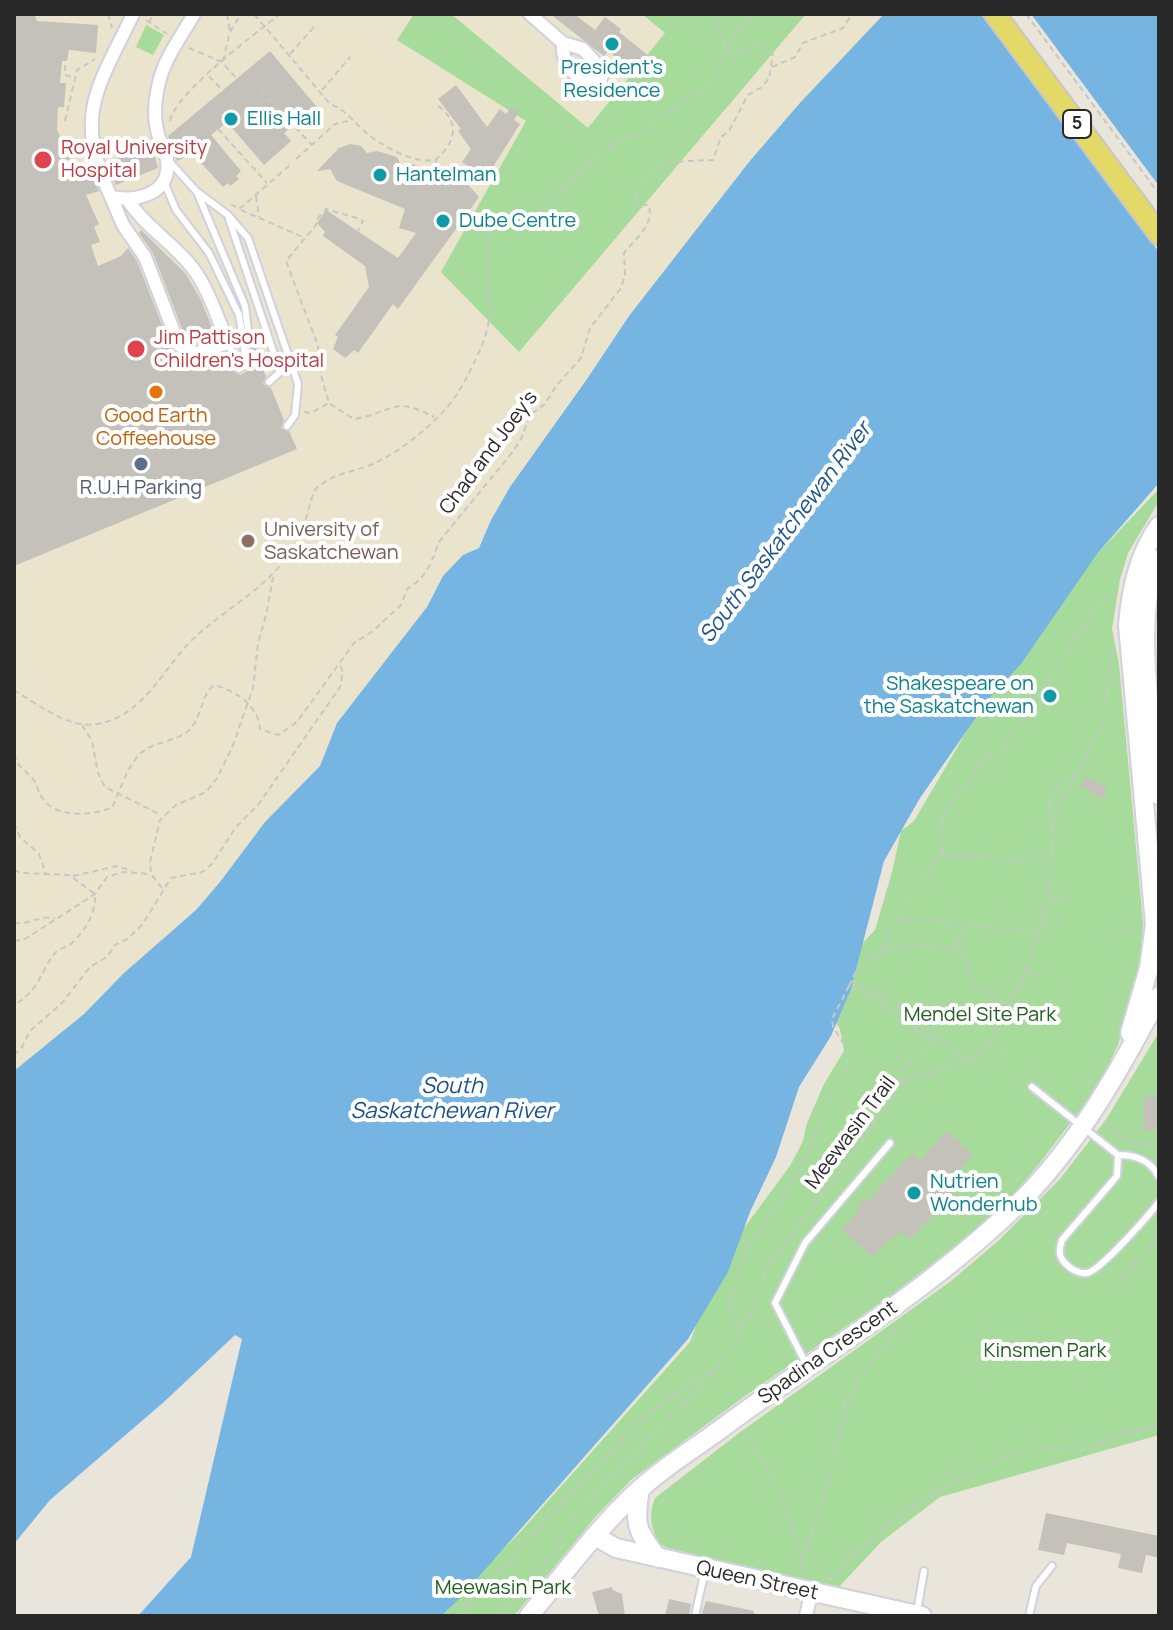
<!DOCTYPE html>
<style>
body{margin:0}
#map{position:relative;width:1173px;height:1630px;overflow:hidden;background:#e9e5da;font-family:Manrope,sans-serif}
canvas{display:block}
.frame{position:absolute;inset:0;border:16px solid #282828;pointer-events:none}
</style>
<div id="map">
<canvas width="1173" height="1630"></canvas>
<div class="frame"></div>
</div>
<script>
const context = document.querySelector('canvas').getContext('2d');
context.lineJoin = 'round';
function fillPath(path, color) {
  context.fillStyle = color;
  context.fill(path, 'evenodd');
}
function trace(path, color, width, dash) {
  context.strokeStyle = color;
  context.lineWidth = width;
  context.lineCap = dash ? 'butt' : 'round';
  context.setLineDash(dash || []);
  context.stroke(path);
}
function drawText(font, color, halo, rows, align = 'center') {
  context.font = font + ' Manrope,sans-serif';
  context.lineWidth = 8;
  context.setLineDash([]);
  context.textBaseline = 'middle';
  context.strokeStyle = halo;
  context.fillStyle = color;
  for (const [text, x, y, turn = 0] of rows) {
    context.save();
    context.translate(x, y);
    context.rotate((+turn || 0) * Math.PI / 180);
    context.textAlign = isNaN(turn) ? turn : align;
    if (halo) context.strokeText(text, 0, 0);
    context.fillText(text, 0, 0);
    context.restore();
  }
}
const education = new Path2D(`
 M14,14h872l-87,90 -50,58 -120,154 -42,63 -77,108 -19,33 -12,28 -9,3 -36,39 -7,17 -90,116 -17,43 -55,56 -14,22 -55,66 -72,63 -40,41 -70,57z`);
const green = new Path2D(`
 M414,14h37l137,114 77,-95 -23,-19h164l-287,338 -78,-80 85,-151 -129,-81z
 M146,25l18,10 -11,20 -17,-8z
 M1159,489v12l-31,52 -8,26 -8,50 7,35 24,259 -3,45 -6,32 -17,47 -12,25 -21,33 -45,59 -24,29 -43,40 -79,61 -148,102 -114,84 -34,35 -83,101h-76l84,-86 168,-188 28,-74 26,-40 46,-62 13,-25 4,-18 17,-39 20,-33 -4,-22 -12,-19 29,-61 18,-19 17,-58 9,-41 13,-10 78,-133 105,-134z
 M1159,1032v403l-219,62 -59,45 -44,47 -169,-41 -9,-4c-8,-17 -11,-28 -4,-46l84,-65 212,-152 47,-40 62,-62 47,-61z`);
const water = new Path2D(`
 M884,14h275v469l-62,71 -76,110 -30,32 -71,102 -36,63 -33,128 -20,47 -32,51 -23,70 -26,55 -22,60 -40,67 -228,259 -19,18h-303l53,-59 51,-218 -7,-4 -70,66 -115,99 -36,44v-473l70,-57 40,-41 72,-63 24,-28 45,-60 55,-56 17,-43 90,-116 16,-31 20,-21 16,-7 12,-28 19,-33 77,-108 42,-63 120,-154 50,-58z`);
const pier = new Path2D(`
 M981,14h50l128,172v66z`);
const building = new Path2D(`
 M14,14h20l3,7 61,4 -2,28 -27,-3 -2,11h-5l-2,22h6l-2,24h-6l-1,23 22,46 12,-6 8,21 -13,4 13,29 -5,3 6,15 -9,3 7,21 23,-10 7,-8 9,13 34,87 18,14 8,1 29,-10 8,19 7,3 12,-8 -3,-23 3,-1 12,16 -6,3 7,14 -3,8 8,4 13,32 -3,8 8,3 8,18 -283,117z
 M550,14h24l21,16 10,-13 16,12 -2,3 30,24 -13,17 -7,-6 -11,-1 -8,-17 -6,7z
 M270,51l46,55 -5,4 4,4 -9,7 -3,-4 -19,16 7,8 -27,24 -37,-43 -16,13 30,36 -5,5 3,3 -9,7 -2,-3 -5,4 -30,-33 -16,7 -9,-25z
 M456,85l31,42 13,-18 6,5 5,-7 8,5 -5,8 6,4 -34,54 -24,-16 9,-13 -13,-18 3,-2 -23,-30z
 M151,143l7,25 -42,17 -9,-22z
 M350,144l11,2 6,7 10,-2 20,6 4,8 12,-1 11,6 7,10 14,-11 6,8 5,-6 23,26 -81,112 -5,-5 -35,49 -4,-3 -9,8 -12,-9 5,-12 -3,-2 34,-48 -4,-21 -42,-30 2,-4 -8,-9 9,-13 72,48 18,-25 -17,-5 6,-19 -68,-28 -7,-12 -13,2 22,-23z
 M141,230l44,43 15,25 16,39 -21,7 -9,-5 -33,-86 -14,-20z
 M1086,776l22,12 -6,11 -22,-13z
 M1144,1097h15l-1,33h-15z
 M946,1131l27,24 -19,21 9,8 -53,56 -9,-8 -8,8 -2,-2 -18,19 -32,-27 19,-20 -3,-3 8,-9 3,3 44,-48 8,8z
 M1046,1513l113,23v22l-13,-3 -4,18 -24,-5 3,-14 -54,-11 -3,12 -26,-5z
 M612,1587l1,3 9,4 3,22h-26l-7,-24z
 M669,1599l22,5 -2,12h-24z
 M706,1601l48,10v5h-53z`);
const path = new Path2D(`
 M108,14l4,14
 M227,14l3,17
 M254,14l76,90c16,6 22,16 34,27 16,14 49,33 71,29 21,-17 26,-38 2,-55
 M1026,14l133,180
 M146,20l21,14
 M149,23l4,-9
 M189,48l33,14 15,17
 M290,54l24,-27
 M223,61l7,-29 11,-18
 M65,65v10l8,2
 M772,67l23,-10 8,-14 40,-15 9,-14
 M209,76l13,14
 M322,90l28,-33
 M261,91l51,54
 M65,121l12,-51 18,-11
 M170,121c6,-29 84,-86 110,-107
 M218,129l49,54
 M296,159l39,-35 17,-4
 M435,160l6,13
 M256,196l3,21
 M231,204l8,5 4,-3 48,-42
 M241,210l64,28
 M330,404l24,15c41,-7 39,-24 80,-2
 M304,412l7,1 18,-10 -7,-24 -4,-33 -32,-85 30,-36 1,-6 9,-10 34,10 3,2 -5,10
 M14,690c24,14 53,39 83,34 48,-8 66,-57 98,-87 32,-29 70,-48 95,-84 14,-19 17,-41 24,-62 17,-19 40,-18 61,-28 28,-13 68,-45 84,-72 10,-17 23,-42 28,-61 10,-38 -14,-81 13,-114l29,-2 19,-6 48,-56 42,-17 66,-47 14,-18 17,-35 16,-21
 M82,725l10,16 6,32 7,14 56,28
 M14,754c5,15 9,14 19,25 4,5 4,11 8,17 14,24 49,19 71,12 8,-17 15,-42 29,-55 11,-11 33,-11 46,-21 15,-12 13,-36 27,-47 22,6 44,20 46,44l18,6 19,-13 57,-79 19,-12 28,-26 7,-17c17,-9 25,-27 30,-45l73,-89 10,-15 9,-24 15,-11 11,-18 25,-28 9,-30 31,-40 4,-13 -1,-22c12,-15 30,-28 25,-48l-15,-1c6,-44 44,-43 79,-44l8,-23 8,-6 19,-36 14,-8 7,-9 4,-24 -10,-9h-11l-15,9 -9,-2 -17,-38
 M14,823l6,14 19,17 7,20 23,1 26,19c1,19 -9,36 -23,49 -4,4 -12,5 -16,9 -17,20 -15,37 -42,53
 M1051,828l26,-56
 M942,852l-2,-12 2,-23 41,-58 19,-8 99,-150 14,-5
 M14,870l7,3 24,1
 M73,876l44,-10 15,5
 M162,888l-11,-14 -1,-12 10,-42 16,-15 30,-13 11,-14 15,-30 21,-60 5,-44 9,-33 6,-34
 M1049,896l17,3
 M1044,917l18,5
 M897,920l20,-2 121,15
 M14,923c15,2 26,-8 41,-5
 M1118,933l9,-2 10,-9
 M14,941l11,-2 70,-45 12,-17 16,-5 27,2
 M958,944l5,-14 6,-4
 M881,951l45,-6 17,6 15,-6 16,42 52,26
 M1026,970l18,8
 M852,981l44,23 71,58
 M932,1042l-38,-31 -45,-25 9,-19 22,-16 29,-54 33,-43 68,6 39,-2
 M991,1043l14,8
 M14,1055l7,-6 9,-18 32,-28 28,-36 17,-10 8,-12 12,-6 15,-14 29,-47 31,-6 10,-8 24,-37 22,-22 82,-118 3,-15 -4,-9
 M902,1081l-3,-7c7,-12 24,-19 33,-31
 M1105,1121l2,8 36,18
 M1144,1145l15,-1
 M1120,1279l39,-41
 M742,1329l-12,-19v-10l7,-15 9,-36 51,-74 13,-25 11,-36 27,-48 1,-14 -16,-25 -1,-8 17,-33
 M744,1433c22,31 62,102 57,140
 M803,1562l38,-128 5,-32 12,-24 30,-36 9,-17
 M830,1580c43,-53 136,-116 204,-130 17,-3 36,2 49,0 11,-2 23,-10 34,-14 14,-5 28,-7 42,-10
 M457,1616l187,-200 73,-50
 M500,1616l51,-62 20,-32 26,-31 125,-128 20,-33 26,-64 84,-110 50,-74 70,-22 14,-10 24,-45 27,-62 11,-47 3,-38 -1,-60 10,-13 18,-14 25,-51 10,-73`);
const lane = new Path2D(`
 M170,162l26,29 32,24 20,23 50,146 -3,31 -8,11
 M164,182l12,28 33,43 30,62 8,51
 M197,192l48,114 4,32
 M229,219l51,153 -11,10
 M228,343l11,26
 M1032,1087l86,68c18,0 32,5 41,22
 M1118,1155l-1,21 -55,64c-3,10 -4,16 3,23 5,6 14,11 22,10 13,-2 62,-58 72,-71
 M806,1364l-31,-61 30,-60 85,-100
 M917,1612l7,-41
 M695,1616l10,-46
 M1029,1616l7,-30 16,-20`);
const street = new Path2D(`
 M133,14c-36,76 -60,100 -22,183 26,5 61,-3 56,-37 -2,-10 -8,-19 -10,-30 -3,-13 -2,-30 1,-43 5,-27 23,-50 36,-73
 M530,14l33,29 20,6 20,22 -2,8c-21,10 -41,-16 -38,-36
 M111,197l12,28 22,32 34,88 15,9 34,-11c-9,-21 -16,-44 -28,-64 -18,-31 -53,-49 -72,-79
 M806,1616l5,-23`);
const secondary = new Path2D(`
 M1159,559c-28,52 -6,176 0,236
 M1130,1033l19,-65 6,-44 -27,-299c3,-34 10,-70 31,-99
 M640,1489c-6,35 -4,42 18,69
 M595,1536l21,12 306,68
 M529,1616c36,-43 70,-90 111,-127 24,-22 52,-39 78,-58 101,-76 212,-140 303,-230 59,-59 99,-132 138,-205`);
const primary = new Path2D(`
 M995,14l164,220`);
const markers = [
 [612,44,8,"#0f9aa8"],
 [231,119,8,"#0f9aa8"],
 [43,160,10,"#e0444e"],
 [380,175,8,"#0f9aa8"],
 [443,221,8,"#0f9aa8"],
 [136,349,10,"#e0444e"],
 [156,392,8,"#e8710a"],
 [141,464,8,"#5c6f8a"],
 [248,541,8,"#8d6e63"],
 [1050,696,8,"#0f9aa8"],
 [914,1193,8,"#0f9aa8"]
];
const shields = [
 [1077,124,28]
];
const shieldNames = [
 ["5",1077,124]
];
const cultureNames = [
 ["President's",612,68,"center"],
 ["Residence",612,91,"center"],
 ["Ellis Hall",247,119],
 ["Hantelman",396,175],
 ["Dube Centre",459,221],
 ["Shakespeare on",1034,684,"right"],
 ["the Saskatchewan",1034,707,"right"],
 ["Nutrien",930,1182],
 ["Wonderhub",930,1205]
];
const healthNames = [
 ["Royal University",61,148],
 ["Hospital",61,171],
 ["Jim Pattison",154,338],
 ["Children's Hospital",154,361]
];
const foodNames = [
 ["Good Earth",156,416],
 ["Coffeehouse",156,439]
];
const streetNames = [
 ["Chad and Joey's",489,453,-53],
 ["Meewasin Trail",851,1133,-53],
 ["Spadina Crescent",828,1353,-35],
 ["Queen Street",757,1581,12]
];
const serviceNames = [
 ["R.U.H Parking",141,488]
];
const educationNames = [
 ["University of",264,530],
 ["Saskatchewan",264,553]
];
const parkNames = [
 ["Mendel Site Park",980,1015],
 ["Kinsmen Park",1045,1351],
 ["Meewasin Park",503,1588]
];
const waterNames = [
 ["South Saskatchewan River",786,533,-53],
 ["South",452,1087],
 ["Saskatchewan River",452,1112]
];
fillPath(education, '#e9e4cb');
fillPath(green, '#a7db9b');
fillPath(water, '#76b5e2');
fillPath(pier, '#e9e5da');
fillPath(building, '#c4c1ba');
trace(lane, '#d0d0df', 10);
trace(street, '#d0d0df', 16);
trace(secondary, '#d0d0df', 22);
trace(primary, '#c7c7c7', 24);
trace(path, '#c7c7c7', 2, [6, 4]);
trace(lane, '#fff', 6);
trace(street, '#fff', 12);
trace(secondary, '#fff', 18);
trace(primary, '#e3d966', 20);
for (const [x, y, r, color] of markers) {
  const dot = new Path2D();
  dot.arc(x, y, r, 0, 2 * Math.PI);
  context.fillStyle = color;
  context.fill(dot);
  trace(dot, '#fff', 3);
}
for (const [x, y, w] of shields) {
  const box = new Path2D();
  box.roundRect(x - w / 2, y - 14, w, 28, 6);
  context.fillStyle = '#fff';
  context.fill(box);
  trace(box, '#282828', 2);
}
drawText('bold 18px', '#282828', null, shieldNames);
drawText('20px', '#0d838f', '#fff', cultureNames, 'left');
drawText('20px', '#be3a42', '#fff', healthNames, 'left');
drawText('20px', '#c56008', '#fff', foodNames);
drawText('20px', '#282828', '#fff', streetNames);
drawText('20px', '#4e5e75', '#fff', serviceNames);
drawText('20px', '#785e54', '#fff', educationNames, 'left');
drawText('20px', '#235d1f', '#fff', parkNames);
drawText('italic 22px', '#19528a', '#fff', waterNames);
</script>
